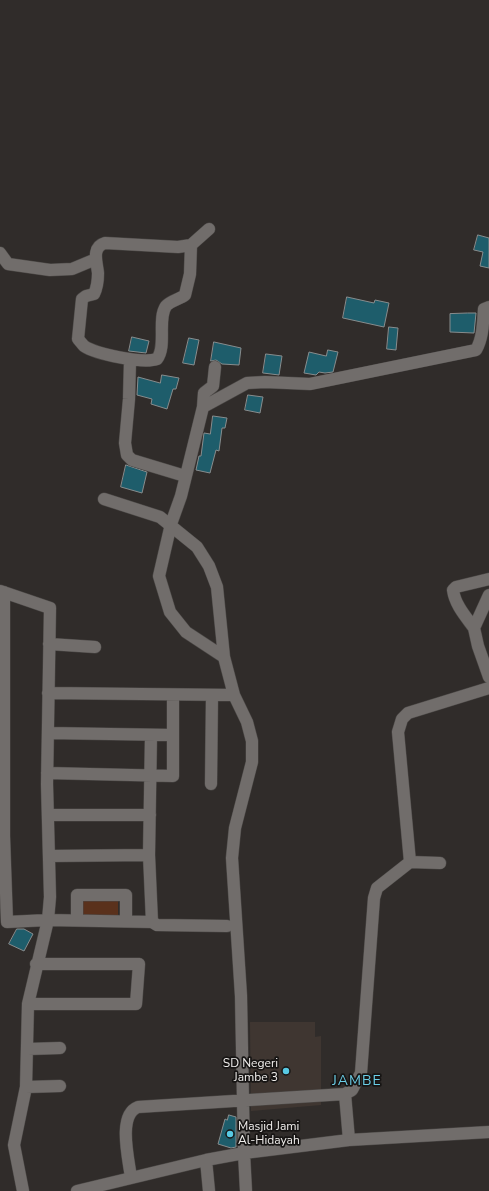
<!DOCTYPE html>
<style>
body{margin:0}
canvas{display:block;background:#302c2a}
</style>
<canvas width="489" height="1191"></canvas>
<script>
const context = document.querySelector('canvas').getContext('2d');
context.lineJoin = 'round';
function fillPath(path, color) {
  context.fillStyle = color;
  context.fill(path, 'evenodd');
}
function trace(path, color, width, dash) {
  context.strokeStyle = color;
  context.lineWidth = width;
  context.lineCap = dash ? 'butt' : 'round';
  context.setLineDash(dash || []);
  context.stroke(path);
}
function drawText(font, color, halo, rows, align = 'center') {
  context.font = font + ' "Nunito Sans",sans-serif';
  context.lineWidth = 3.5;
  context.setLineDash([]);
  context.textBaseline = 'middle';
  context.strokeStyle = halo;
  context.fillStyle = color;
  for (const [text, x, y, turn = 0] of rows) {
    context.save();
    context.translate(x, y);
    context.rotate((+turn || 0) * Math.PI / 180);
    context.textAlign = isNaN(turn) ? turn : align;
    if (halo) context.strokeText(text, 0, 0);
    context.fillText(text, 0, 0);
    context.restore();
  }
}
const built = new Path2D(`
 M250,1022h65v15l6,-1v69l-70,6z`);
const green = new Path2D(`
 M83,897l35,1v20l-35,-1z`);
const building = new Path2D(`
 M478,235l11,3v30l-9,-2 3,-14 -9,-2z
 M347,297l27,6 1,-3 14,3 -5,24 -41,-9z
 M468,313h8l-2,20 -24,-1v-18z
 M389,327l9,1 -2,22 -9,-1z
 M132,337l17,4 -3,12 -17,-2z
 M189,338l10,2 -5,25 -11,-2z
 M214,342l27,6 -2,17 -17,-1 -6,-4 -5,1z
 M328,350l10,2 -5,20 -8,1 -6,-1 -3,3 -12,-2 5,-21 17,4z
 M266,354l16,2 -3,19 -16,-2z
 M162,375l17,3 -3,11h-3l-6,20 -16,-5 1,-5 -15,-4 1,-18 22,6z
 M248,395l15,2 -3,16 -15,-3z
 M213,416l14,2 -2,10h-3l-3,23 -3,-1 -6,23 -14,-3 3,-14h2l3,-23 6,1z
 M126,465l21,7 -5,21 -21,-6z
 M17,929h7l9,5 -9,17 -15,-7z
 M229,1115l7,2v30l-5,1 -13,-4 7,-25 2,1z`);
const minor = new Path2D(`
 M191,245l-1,29 -5,21c-5,4 -15,6 -19,11 -9,13 1,40 -9,53 -14,5 -61,-5 -73,-13 -2,-2 -4,-5 -6,-7l4,-40 4,-3 8,-2c3,-6 4,-15 4,-21 -1,-10 -7,-26 7,-30l73,4 13,-2 18,-16
 M0,253l8,11 42,6 22,-1 24,-10
 M130,361l-1,38 -4,44 2,12 5,5 53,16
 M215,367l-2,19 -9,7 -1,14 -22,89 -10,28 -12,52 11,36 16,20 38,25 10,38 13,27 5,19v21l-17,66 -3,30 9,138 3,157 2,38
 M203,407l44,-24 18,-1 45,2 166,-34c7,-12 7,-27 8,-41l5,-2
 M104,499l56,18 37,30 12,19 8,21 7,70
 M0,591l50,17 -3,176 3,113 -2,23 -20,84 -2,83 -12,58 9,46
 M4,592v244l3,86 41,-2 104,2 -3,-67 2,-120
 M489,595l-15,33 4,18 11,31
 M474,628c-8,-11 -19,-23 -21,-38l3,-3 33,-8
 M49,644l46,3
 M48,693l186,2
 M48,733l124,2
 M47,773l126,3v-81
 M211,784l1,-89
 M48,815h102
 M49,856l100,-1
 M410,862l-12,-130 4,-13 6,-6 81,-25
 M77,920v-25h49v26
 M152,922l5,3 70,1
 M28,1004h108l3,-40h-103
 M28,1049l32,-1
 M26,1087l34,-1
 M349,1140l-4,-46 7,-4 9,-17 13,-175 3,-10 33,-26 30,1
 M206,1160l3,31
 M131,1178c-2,-18 -14,-63 7,-71l207,-13
 M77,1191l129,-31 38,-7 105,-13 140,-8`);
const markers = [
 [286,1071,4,"#58c9e3"],
 [230,1134,4,"#58c9e3"]
];
const poiNames = [
 ["SD Negeri",278,1064],
 ["Jambe 3",278,1078],
 ["Masjid Jami",238,1127,"left"],
 ["Al-Hidayah",238,1141,"left"]
];
const quarterNames = [
 ["JAMBE",357,1082]
];
fillPath(built, '#3f3631');
fillPath(green, '#5a311c');
fillPath(building, '#1e5d6b');
trace(building, '#878c8d', 1);
trace(minor, '#4c4947', 13);
trace(minor, '#716d6b', 12);
for (const [x, y, r, color] of markers) {
  const dot = new Path2D();
  dot.arc(x, y, r, 0, 2 * Math.PI);
  context.fillStyle = color;
  context.fill(dot);
  trace(dot, '#171514', 1.5);
}
drawText('12px', '#efedeb', '#171514', poiNames, 'right');
context.letterSpacing = '1px';
drawText('14px', '#6bcfe8', '#171514', quarterNames);
context.letterSpacing = '0px';
</script>
